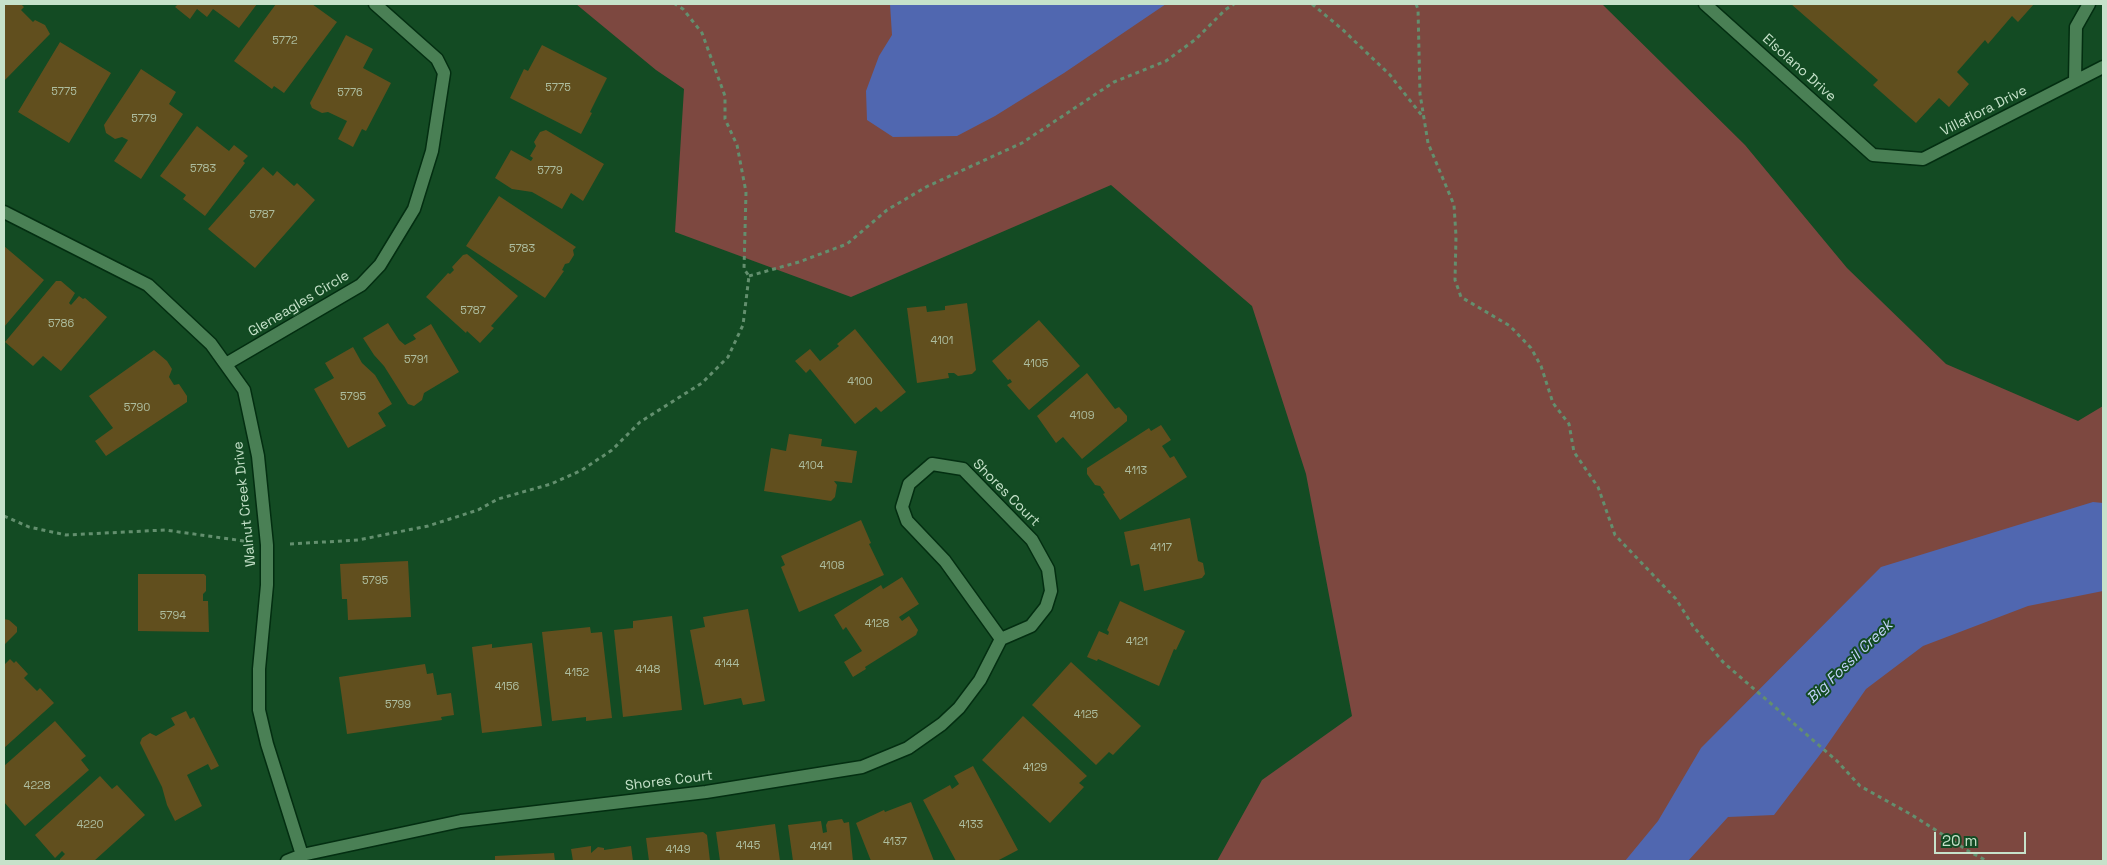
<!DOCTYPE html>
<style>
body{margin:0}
#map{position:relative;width:2107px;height:865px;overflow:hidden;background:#134b23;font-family:"Space Grotesk",sans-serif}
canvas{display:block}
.frame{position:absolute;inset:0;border:5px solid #c6e2ca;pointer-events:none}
.scale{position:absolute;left:1934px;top:832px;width:92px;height:22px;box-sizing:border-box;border:2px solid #c6e2ca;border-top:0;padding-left:6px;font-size:15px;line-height:18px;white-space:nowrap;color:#c6e2ca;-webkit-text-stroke:4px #134b23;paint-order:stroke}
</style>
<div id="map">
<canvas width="2107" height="865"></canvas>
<div class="frame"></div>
<div class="scale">20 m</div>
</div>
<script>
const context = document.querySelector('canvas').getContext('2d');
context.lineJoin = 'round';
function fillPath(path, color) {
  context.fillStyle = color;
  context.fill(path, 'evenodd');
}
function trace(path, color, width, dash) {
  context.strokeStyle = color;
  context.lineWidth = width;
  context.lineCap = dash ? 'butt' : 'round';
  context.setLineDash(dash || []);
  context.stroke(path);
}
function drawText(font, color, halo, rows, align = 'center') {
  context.font = font + ' "Space Grotesk",sans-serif';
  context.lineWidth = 4;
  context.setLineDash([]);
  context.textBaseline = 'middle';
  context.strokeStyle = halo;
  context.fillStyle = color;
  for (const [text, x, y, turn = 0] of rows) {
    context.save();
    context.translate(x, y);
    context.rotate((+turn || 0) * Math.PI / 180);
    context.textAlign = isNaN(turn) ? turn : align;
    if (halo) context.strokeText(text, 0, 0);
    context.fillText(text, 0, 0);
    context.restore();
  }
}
const green = new Path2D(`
 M576,4h1026l143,141 102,123 99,96 132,57 25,-15v455h-886l45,-81 90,-64 -46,-242 -54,-168 -141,-121 -260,112 -176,-65 9,-143 -28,-19z`);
const water = new Path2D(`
 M890,4h276l-102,69 -69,43 -38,20 -64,1 -26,-17 -1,-29 13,-35 13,-21z
 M2093,502l10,1v88l-75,15 -105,40 -57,43 -41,59 -51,67 -46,2 -40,44h-63l33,-40 43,-73 180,-181z`);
const building = new Path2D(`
 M4,4h17l3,3 -3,3 12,12 2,-2 10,5 5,9 -46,47z
 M178,4h79l-18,24 -26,-19 -6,8 -10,-8 -7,10 -15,-12z
 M276,4h36l25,18 -53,71 -10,-7 -2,3 -38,-28z
 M1791,4h243l-16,18 -6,-6 -24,28 -3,-4 -28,32 12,12 -20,23 -10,-9 -23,25 -43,-38 5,-5z
 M346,35l27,14 -10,19 28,15 -25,48 -4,-2 -9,18 -15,-8 9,-18 -19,-9 -6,1 -10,-5 -2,-5z
 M60,42l51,31 -42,70 -51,-31z
 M542,45l65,33 -17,34 2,1 -11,21 -71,-36 14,-29 4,2z
 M141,69l35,23 -7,12 14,10 -42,65 -27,-18 14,-21 -6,-3 -7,2 -9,-6 -2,-8z
 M197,126l32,25 5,-6 14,11 -5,5 2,2 -40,53 -22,-17 3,-4 -26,-19z
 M546,130l58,34 -21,37 -12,-8 -9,16 -30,-17 -20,-3 -17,-11 16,-28 20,11 2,-3 -3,-2 6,-10 -2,-4 6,-10z
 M263,167l10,9 4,-5 17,15 3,-3 18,17 -60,68 -47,-39z
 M499,196l77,51 -3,3 1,5 -5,8 -4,1 -3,6 2,1 -19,27 -79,-52z
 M4,246l40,34 -40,47z
 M467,254l51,42 -27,30 3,2 -14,15 -13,-12 -1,2 -40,-36 22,-24 2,1 4,-4 -2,-3 11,-12z
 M56,281h5l14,12 -6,10 2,2 8,-9 4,3 2,-1 22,19 -46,54 -18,-15 -10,10 -28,-24z
 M967,303l9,67 -4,4 -14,2 -4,-3h-6l1,5 -32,5 -10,-75 19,-2 1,6 18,-2v-4z
 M1039,320l41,46 -51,44 -22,-25 5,-3 -2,-3 -2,1 -16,-19z
 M388,323l11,17 6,5 11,-6 -3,-4 18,-11 28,48 -35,21 -2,7 -8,6 -6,-2 -24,-38 -10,-11 -11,-17z
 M855,329l51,63 -25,20 -5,-5 -21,17 -45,-55 -4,4 -11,-12 15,-12 10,12 19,-15 -2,-2z
 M353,347l9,16 13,12 17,29 -14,9 8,13 -38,22 -34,-59 20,-11 -9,-15z
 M154,350l13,11 5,8 -3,8 5,8 5,-1 8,12v6l-81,54 -11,-15 18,-13 -24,-32z
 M1087,373l28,36 4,-2 8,9v5l-45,38 -19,-22 -7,6 -19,-27z
 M1161,425l10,15 -9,6 8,12 4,-2 13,21 -67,43 -17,-26 2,-1 -5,-7 -5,-1 -8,-11v-6l62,-40 2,3z
 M789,434l33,5 -1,7 36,5 -5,32 -18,-2 3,4 -2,12 -4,4 -67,-10 7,-43 15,3z
 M1190,518l8,43 5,2 2,11 -3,4 -58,13 -5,-27 -8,2 -7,-34z
 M861,520l10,23 -2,1 15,31 -85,37 -18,-45 4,-2 -4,-9z
 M408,561l3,56 -63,3 -1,-21h-5l-2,-35z
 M138,574h66l2,2v15l-3,3v7h5l1,31 -71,-1z
 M902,577l17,27 -20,13 3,4 7,-5 9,14 -2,5 -51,32 1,2 -13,8 -9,-15 18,-11 -16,-24 -3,3 -9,-15 47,-30 2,4z
 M1120,601l65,30 -9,19 -2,-1 -15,37 -61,-27 -1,2 -10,-4 12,-26 9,4 1,-3 -2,-2z
 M748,609l17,92 -22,4 -2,-7 -37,7 -14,-75 15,-3 -2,-10z
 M672,616l10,94 -59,7 -9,-87 19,-2v-7z
 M4,619l5,1 8,7v5l-13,13z
 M590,627l1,6 11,-1 10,86 -26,3v-4l-34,4 -10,-89z
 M532,643l10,83 -60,7 -10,-86 20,-3v4z
 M10,659l4,4 2,-2 12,13 -4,4 13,13 3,-3 14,15 -50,45v-83z
 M1071,662l70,64 -28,29 -4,-3 -13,13 -64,-60z
 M425,664l2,10 6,-1 4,22 14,-2 3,22 -13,2 1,3 -95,14 -8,-57z
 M186,711l4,8 4,-2 25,49 -8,4 -3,-6 -21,11 15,31 -27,15 -8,-16 -5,-18 -22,-44 2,-5 8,-5 6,3 19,-11 -4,-7z
 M1023,716l64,60 -8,7 5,4 -34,36 -68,-63z
 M55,721l31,35 -5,4 8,10 -64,56 -21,-24v-36z
 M973,766l45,84 -21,11h-41l-33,-61 27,-15 2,4 7,-5 -5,-8z
 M100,776l12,13 5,-4 28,30 -51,46h-34v-2l5,-5 -3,-3 -7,7 -20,-23z
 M911,802l23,59h-63l-15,-38 28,-13 1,2z
 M842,819l2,4 5,-1 4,39h-60l-5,-36 33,-4 2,12 4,-1 -1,-7 2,-4z
 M775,824l5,37h-60l-4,-29z
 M703,832l4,3 3,26h-61l-3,-23z
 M591,846v7l7,-6 6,1v2l27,-4 2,15h-60l-2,-12z
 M554,853l1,8h-60v-5z`);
const path = new Path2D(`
 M1312,4l30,25 48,46 33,42
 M1416,4l2,5 2,85 8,49 26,62 2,31 -1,44 6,17 49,29 21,22 10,18 12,37 16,21 5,28 24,35 17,48 61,64 17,27 30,36 114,99 23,25 52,29 58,37 17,9
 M749,276l50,-14 48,-18 40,-34 39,-23 96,-44 92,-61 52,-21 30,-22 29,-29 9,-6
 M4,516l25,11 37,8 99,-5 79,11
 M290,544l68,-4 70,-14 50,-16 20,-11 53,-15 31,-14 30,-20 28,-28 62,-39 26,-26 15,-32 6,-49 -5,-7 2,-77 -9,-47 -12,-26v-23l-23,-63 -19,-24 -8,-5`);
const lane = new Path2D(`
 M1705,4l168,151 50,4 180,-92
 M2075,81l1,-54 13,-23`);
const street = new Path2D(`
 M4,212l144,73 63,59 33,46 14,66 9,89v40l-8,84v41l8,34 35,111
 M226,364l135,-79 19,-20 34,-56 18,-58 12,-78 -7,-14 -62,-55
 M932,464l31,5 69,71 16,29 3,22 -5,16 -15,19 -30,13 -56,-78 -38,-40 -5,-14 7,-23z
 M287,861l15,-6 159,-34 245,-29 156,-25 46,-19 34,-24 17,-16 21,-28 21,-41`);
const numberNames = [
 ["5772",285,41],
 ["5775",558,88],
 ["5775",64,92],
 ["5776",350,93],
 ["5779",144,119],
 ["5783",203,169],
 ["5779",550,171],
 ["5787",262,215],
 ["5783",522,249],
 ["5787",473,311],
 ["5786",61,324],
 ["4101",942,341],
 ["5791",416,360],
 ["4105",1036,364],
 ["4100",860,382],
 ["5795",353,397],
 ["5790",137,408],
 ["4109",1082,416],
 ["4104",811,466],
 ["4113",1136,471],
 ["4117",1161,548],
 ["4108",832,566],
 ["5795",375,581],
 ["5794",173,616],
 ["4128",877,624],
 ["4121",1137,642],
 ["4144",727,664],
 ["4148",648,670],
 ["4152",577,673],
 ["4156",507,687],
 ["5799",398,705],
 ["4125",1086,715],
 ["4129",1035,768],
 ["4228",37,786],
 ["4220",90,825],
 ["4133",971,825],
 ["4137",895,842],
 ["4145",748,846],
 ["4141",821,847],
 ["4149",678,850]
];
const streetNames = [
 ["Elsolano Drive",1799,68,42],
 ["Villaflora Drive",1984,111,-27],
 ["Gleneagles Circle",299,304,-31],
 ["Shores Court",1006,493,45],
 ["Walnut Creek Drive",245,504,-96],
 ["Shores Court",669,781,-7]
];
const waterNames = [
 ["Big Fossil Creek",1850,662,-44]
];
fillPath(green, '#7d4840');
fillPath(water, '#5067b0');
fillPath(building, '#614f1e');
trace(lane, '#032e11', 15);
trace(street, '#032e11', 15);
trace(path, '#638f6e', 3, [4, 4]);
trace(lane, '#4a8055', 12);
trace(street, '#4a8055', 12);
drawText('11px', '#adbd9f', null, numberNames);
drawText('14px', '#c6e2ca', '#134b23', streetNames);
drawText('italic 15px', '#c4d3fc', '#134b23', waterNames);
</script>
